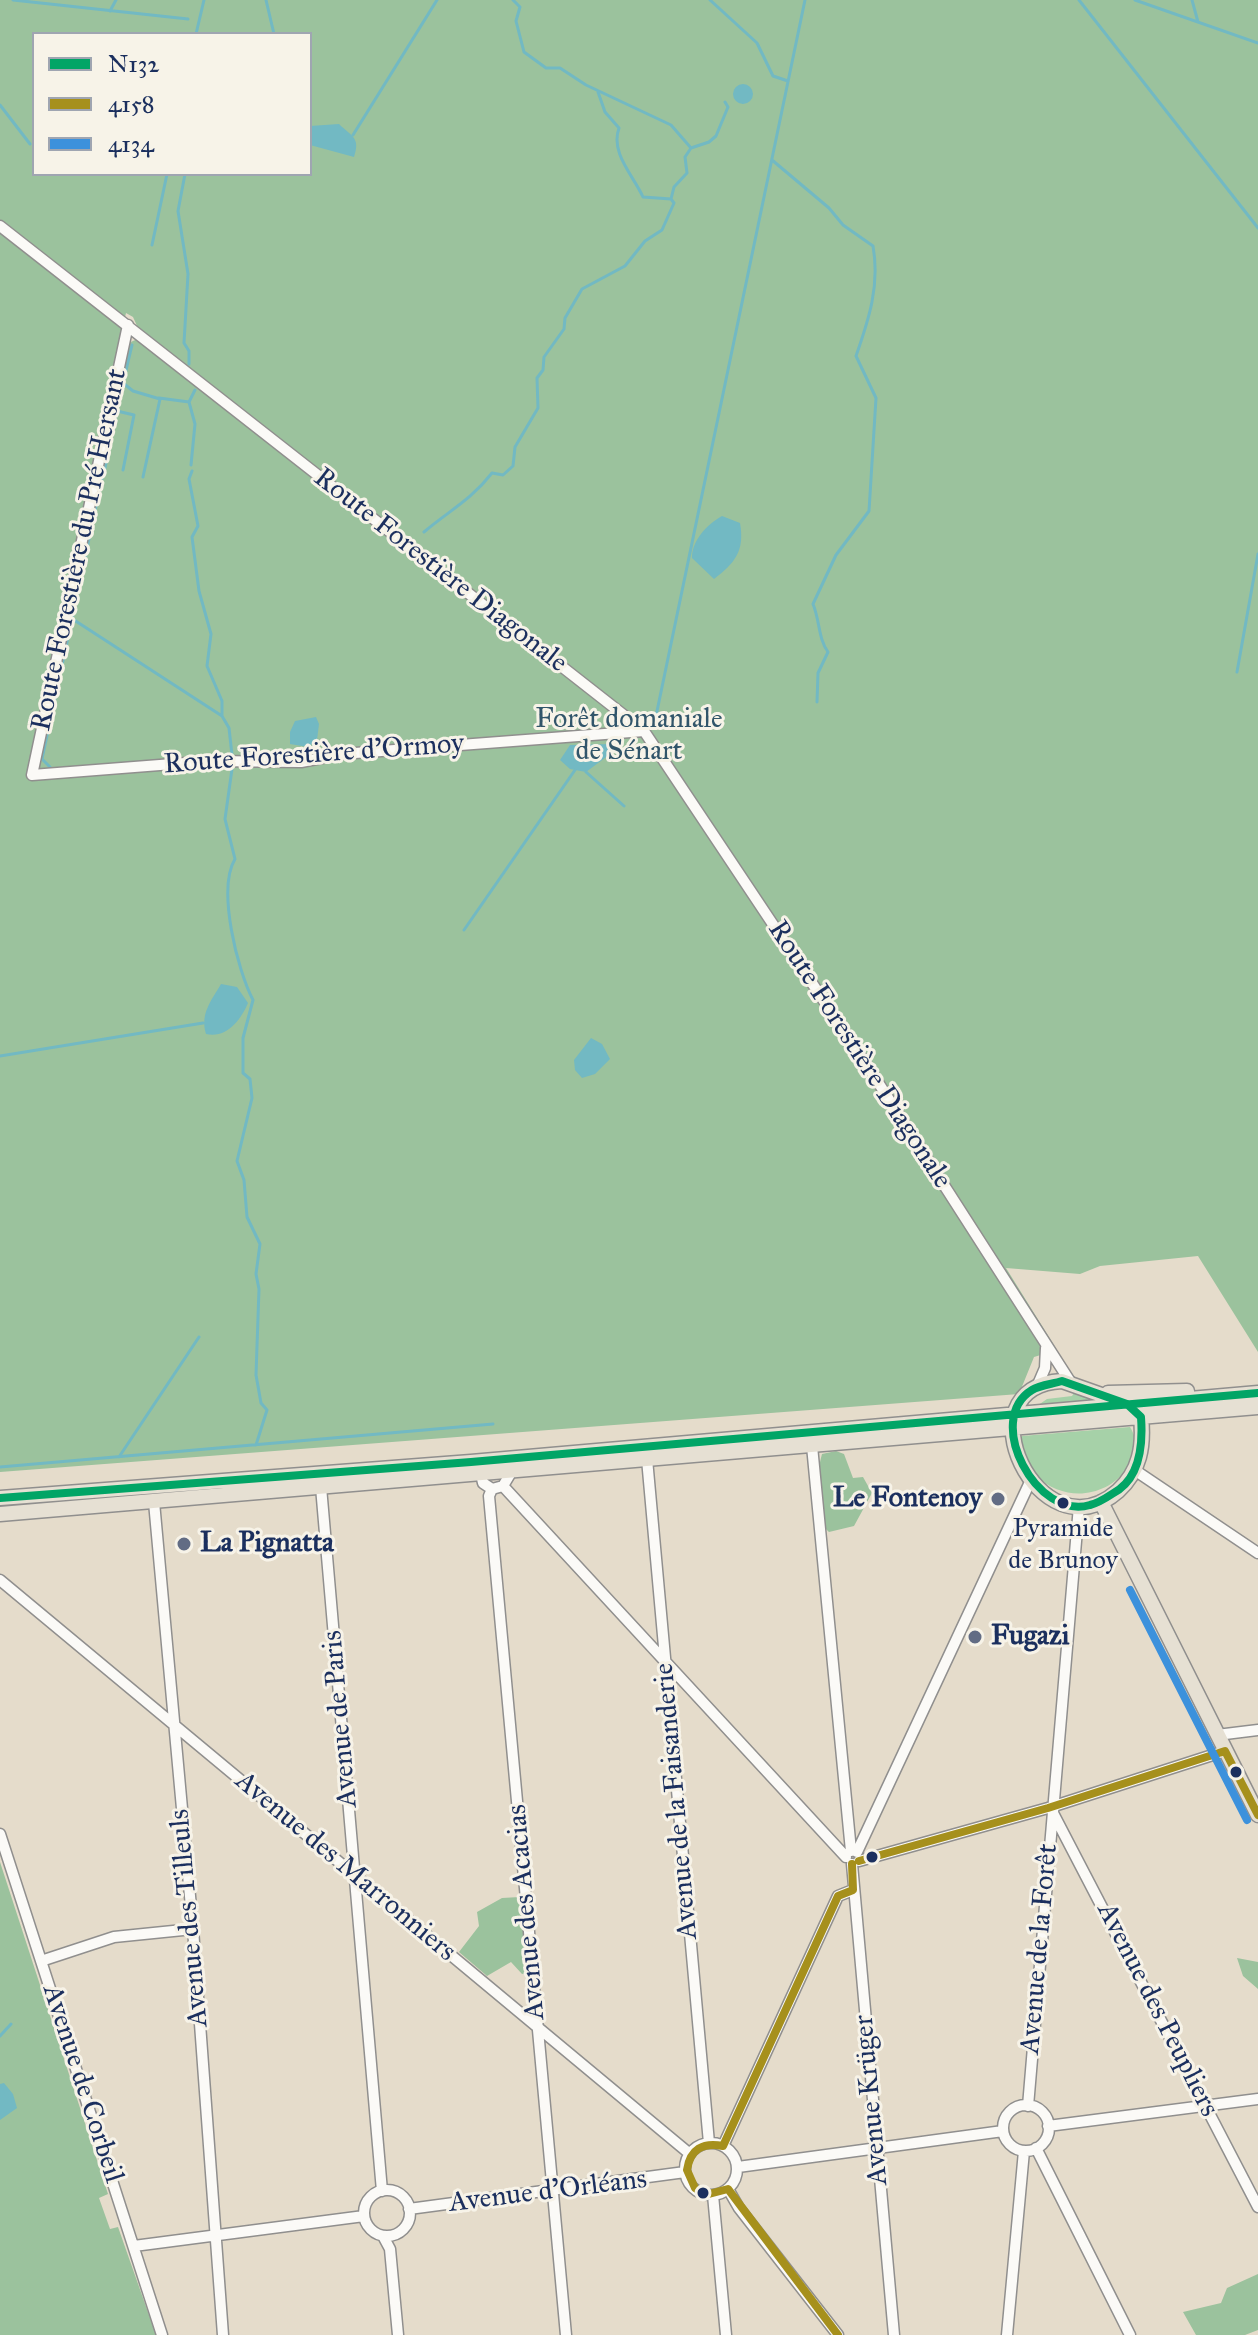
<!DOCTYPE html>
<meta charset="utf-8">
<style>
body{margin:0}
#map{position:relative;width:1258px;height:2335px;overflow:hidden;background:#e5dccb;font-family:"IM FELL Great Primer",serif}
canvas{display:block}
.legend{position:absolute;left:32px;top:32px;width:280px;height:144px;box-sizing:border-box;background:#f7f3e8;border:2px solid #9fa5b1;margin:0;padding:10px 14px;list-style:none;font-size:24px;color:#1b2f5e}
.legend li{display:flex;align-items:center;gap:16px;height:40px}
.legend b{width:40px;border:2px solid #9fa5b1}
</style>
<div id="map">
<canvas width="1258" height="2335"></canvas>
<ul class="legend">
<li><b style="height:10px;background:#01a566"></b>N132</li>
<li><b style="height:10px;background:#a6901c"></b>4158</li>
<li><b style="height:10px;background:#3c91dc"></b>4134</li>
</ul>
</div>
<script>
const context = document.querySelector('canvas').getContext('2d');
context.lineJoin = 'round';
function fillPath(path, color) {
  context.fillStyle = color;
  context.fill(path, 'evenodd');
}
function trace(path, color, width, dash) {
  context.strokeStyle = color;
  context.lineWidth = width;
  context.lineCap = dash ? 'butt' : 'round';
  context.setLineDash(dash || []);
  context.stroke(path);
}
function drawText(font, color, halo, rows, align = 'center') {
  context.font = font + ' "IM FELL Great Primer",serif';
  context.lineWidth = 6;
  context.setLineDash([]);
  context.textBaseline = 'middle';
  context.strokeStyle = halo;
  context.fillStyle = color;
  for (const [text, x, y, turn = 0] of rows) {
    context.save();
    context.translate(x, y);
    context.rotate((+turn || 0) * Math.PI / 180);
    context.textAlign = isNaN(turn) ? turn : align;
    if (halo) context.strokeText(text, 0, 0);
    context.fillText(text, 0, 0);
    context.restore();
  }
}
const green = new Path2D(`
 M1076,1390l35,12 -77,6 13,-9 25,-3z
 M1130,1427c25,40 -44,96 -95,48 -10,-9 -16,-27 -13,-39z`);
const forest = new Path2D(`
 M0,0h1258v1352l-60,-96 -98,10 -20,8 -74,-6 51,82 -23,7 -15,37 -1019,78zM34,34h276v140h-276zM126,313l7,4 9,20 -18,8 -4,-6z
 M836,1451l8,3 9,24 10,-1 9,16 -18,33 -25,6c-22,-19 -13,-54 -7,-78z
 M0,1862l108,332 -9,4 11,31 8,-2 38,108h-156z
 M520,1897l8,76 -6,1 -11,-12 -24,14 -28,-24 20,-26 -2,-14 25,-14z
 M1237,1958l21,4v27l-15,-13z
 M1258,2274v56l-13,5h-49l-13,-23 38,-9 6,-15z`);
const water = new Path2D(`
 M733 94a10 10 0 1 1 20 0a10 10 0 1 1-20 0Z
 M339,124c12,12 22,13 15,33l-44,-12v-19z
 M722,516l18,7c5,28 -5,40 -26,56l-22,-21c0,-17 14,-33 30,-42z
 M316,717l3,7 -2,16 -9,7 -18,-3v-12l5,-11z
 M613,744v8l-27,20 -16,-3 -10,-9 10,-15z
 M221,984l16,3 11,16c-7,17 -22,36 -42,31 -6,-20 5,-33 15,-50z
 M591,1038l11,6 8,15 -15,15 -13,4 -7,-8 -1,-10z
 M4,2083l9,11 4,14 -17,12v-36z`);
const stream = new Path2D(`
 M13,0l175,19
 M266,0l8,34
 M513,0l7,7 -4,14 8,31 22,16h14l26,17 85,40 20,23 18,-6 7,-6 12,-29 -3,-5
 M710,0l47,43 16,33 15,5
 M1079,0l179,228
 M1135,0l123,43
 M1192,0l6,22
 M110,11l6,-11
 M196,34l8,-34
 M598,92l7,20 14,16c-9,25 14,47 24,69l28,2
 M0,105l30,39
 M353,135l84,-135
 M772,160l57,48 14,17 30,21c7,39 -4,73 -17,110l20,42 -7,113 -33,44 -23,49c7,17 5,34 15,48l-10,21 -1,29
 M185,174l-7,37 10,63 -4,69 5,8v13
 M152,245l15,-71
 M123,383l10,8 27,8 -17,78
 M159,398l30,4
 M119,400l13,-55
 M117,411l17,4 -11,55
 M191,465l4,-41 -6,-22 6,-12
 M105,468l12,-60
 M192,471l-3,8 9,47 -6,11 7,54 12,43 -4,32 15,35v15l7,12 3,27
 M424,532c26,-22 46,-31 68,-59l11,2 10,-9 2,-19 23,-39 -1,-30 6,-8 1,-13 20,-28 1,-11 17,-29 43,-23 20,-25 17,-11 12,-27 -3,-4 3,-12 13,-14 -2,-16 6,-9
 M71,618l151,98
 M1237,672l21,-118
 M656,716l149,-716
 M50,767l-8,-8 60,-281
 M232,769l-7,50 10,40c-18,30 2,110 18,141l-10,38v35l7,6 2,19 -15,63 7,19 3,37 13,27 -4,30 3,15 -3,86 5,28 6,7 -11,35
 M586,772l38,34
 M464,930l111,-160
 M0,1056l203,-33
 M119,1457l80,-120
 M0,1467l493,-43
 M0,2036l11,-12`);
const minor = new Path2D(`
 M0,226l644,505 230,345 197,307
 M128,325l-96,450 179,-14 90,1 41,-8 302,-23
 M1036,1389l9,-21 1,-20
 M812,1446l39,405
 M647,1459l62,684
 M1136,1471l122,82
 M481,1474l2,9 9,6 11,-3 9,-15
 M503,1486l343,371
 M321,1487l61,704
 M492,1489l-3,7 77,839
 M154,1502l39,427 30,406
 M0,1580l690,574
 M1217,1735l41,-5
 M1053,1813l205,394
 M0,1834l162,501
 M857,1852l173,-370
 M859,1861l189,-53 177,-57
 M852,1864l42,471
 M41,1961l73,-24 79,-8
 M1003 2128a23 23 0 1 1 46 0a23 23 0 1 1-46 0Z
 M1028,2106l51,-600
 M1048,2126l210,-27
 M685 2169a26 26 0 1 1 52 0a26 26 0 1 1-52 0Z
 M723,2146l115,-250 15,-6
 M1036,2148l94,187
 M738,2167l265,-36
 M728,2189l11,19 99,127
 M364 2213a23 23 0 1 1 46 0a23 23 0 1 1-46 0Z
 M713,2195l13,140
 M409,2209l276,-37
 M383,2236l7,13 8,86
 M134,2246l230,-30
 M1007,2335l17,-184`);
const major = new Path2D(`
 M1062,1381l65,23 14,13c3,29 -1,54 -23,74 -79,69 -160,-105 -56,-110z
 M1108,1393l79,-2
 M0,1498l471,-36 787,-69
 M1101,1502l157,313
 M0,1514l1258,-107`);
const bus1 = new Path2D(`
 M1062,1381l65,23 14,13c2,27 -1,63 -29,77 -6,4 -14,9 -22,11 -53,16 -107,-85 -58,-115 8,-5 21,-6 30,-9z
 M0,1498l471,-36 787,-69`);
const bus2 = new Path2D(`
 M859,1861l189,-53 177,-57 33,64
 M838,2335l-110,-146 -23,6 -10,-7 -8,-18c3,-21 16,-28 36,-24l115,-250 15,-6 -1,-26`);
const bus3 = new Path2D(`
 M1130,1590l117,230`);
const markers = [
 [998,1499,8,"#626c84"],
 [1063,1503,7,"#1b2f5e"],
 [184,1544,8,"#626c84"],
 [975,1637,8,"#626c84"],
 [1236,1772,7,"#1b2f5e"],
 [872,1857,7,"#1b2f5e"],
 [703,2193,7,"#1b2f5e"]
];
const busNames = [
 ["Pyramide",1063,1530],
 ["de Brunoy",1063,1562]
];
const streetNames = [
 ["Route Forestière du Pré Hersant",80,550,-78],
 ["Route Forestière Diagonale",440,571,38],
 ["Route Forestière d'Ormoy",314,755,-4],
 ["Route Forestière Diagonale",859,1055,57],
 ["Avenue de Paris",341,1719,-95],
 ["Avenue de la Faisanderie",677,1801,-95],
 ["Avenue des Marronniers",345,1867,40],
 ["Avenue des Acacias",527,1912,-95],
 ["Avenue des Tilleuls",190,1918,-95],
 ["Avenue de la Forêt",1040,1949,-85],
 ["Avenue des Peupliers",1157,2010,63],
 ["Avenue de Corbeil",82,2084,72],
 ["Avenue Krüger",872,2100,-95],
 ["Avenue d'Orléans",548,2192,-7]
];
const parkNames = [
 ["Forêt domaniale",629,720],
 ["de Sénart",629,752]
];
const poiNames = [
 ["Le Fontenoy",982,1499,"right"],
 ["La Pignatta",200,1544],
 ["Fugazi",991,1637]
];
fillPath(green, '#a6d1a8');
fillPath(forest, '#9bc29d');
fillPath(water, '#72b9c3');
trace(stream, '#72b9c3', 3);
trace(minor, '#908f8e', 13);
trace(major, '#908f8e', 17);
trace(minor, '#fbfaf7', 10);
trace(major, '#e6e0d3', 14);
trace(bus1, '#01a566', 8);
trace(bus2, '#a6901c', 8);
trace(bus3, '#3c91dc', 8);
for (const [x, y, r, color] of markers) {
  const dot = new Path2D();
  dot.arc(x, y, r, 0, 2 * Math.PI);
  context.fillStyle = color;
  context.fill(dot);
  trace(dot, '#f7f3e8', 3);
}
drawText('26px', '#1b2f5e', '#f7f3e8', busNames);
drawText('28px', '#1b2f5e', '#f7f3e8', streetNames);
drawText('28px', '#31556a', '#f7f3e8', parkNames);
drawText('bold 28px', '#1b2f5e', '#f7f3e8', poiNames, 'left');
</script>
